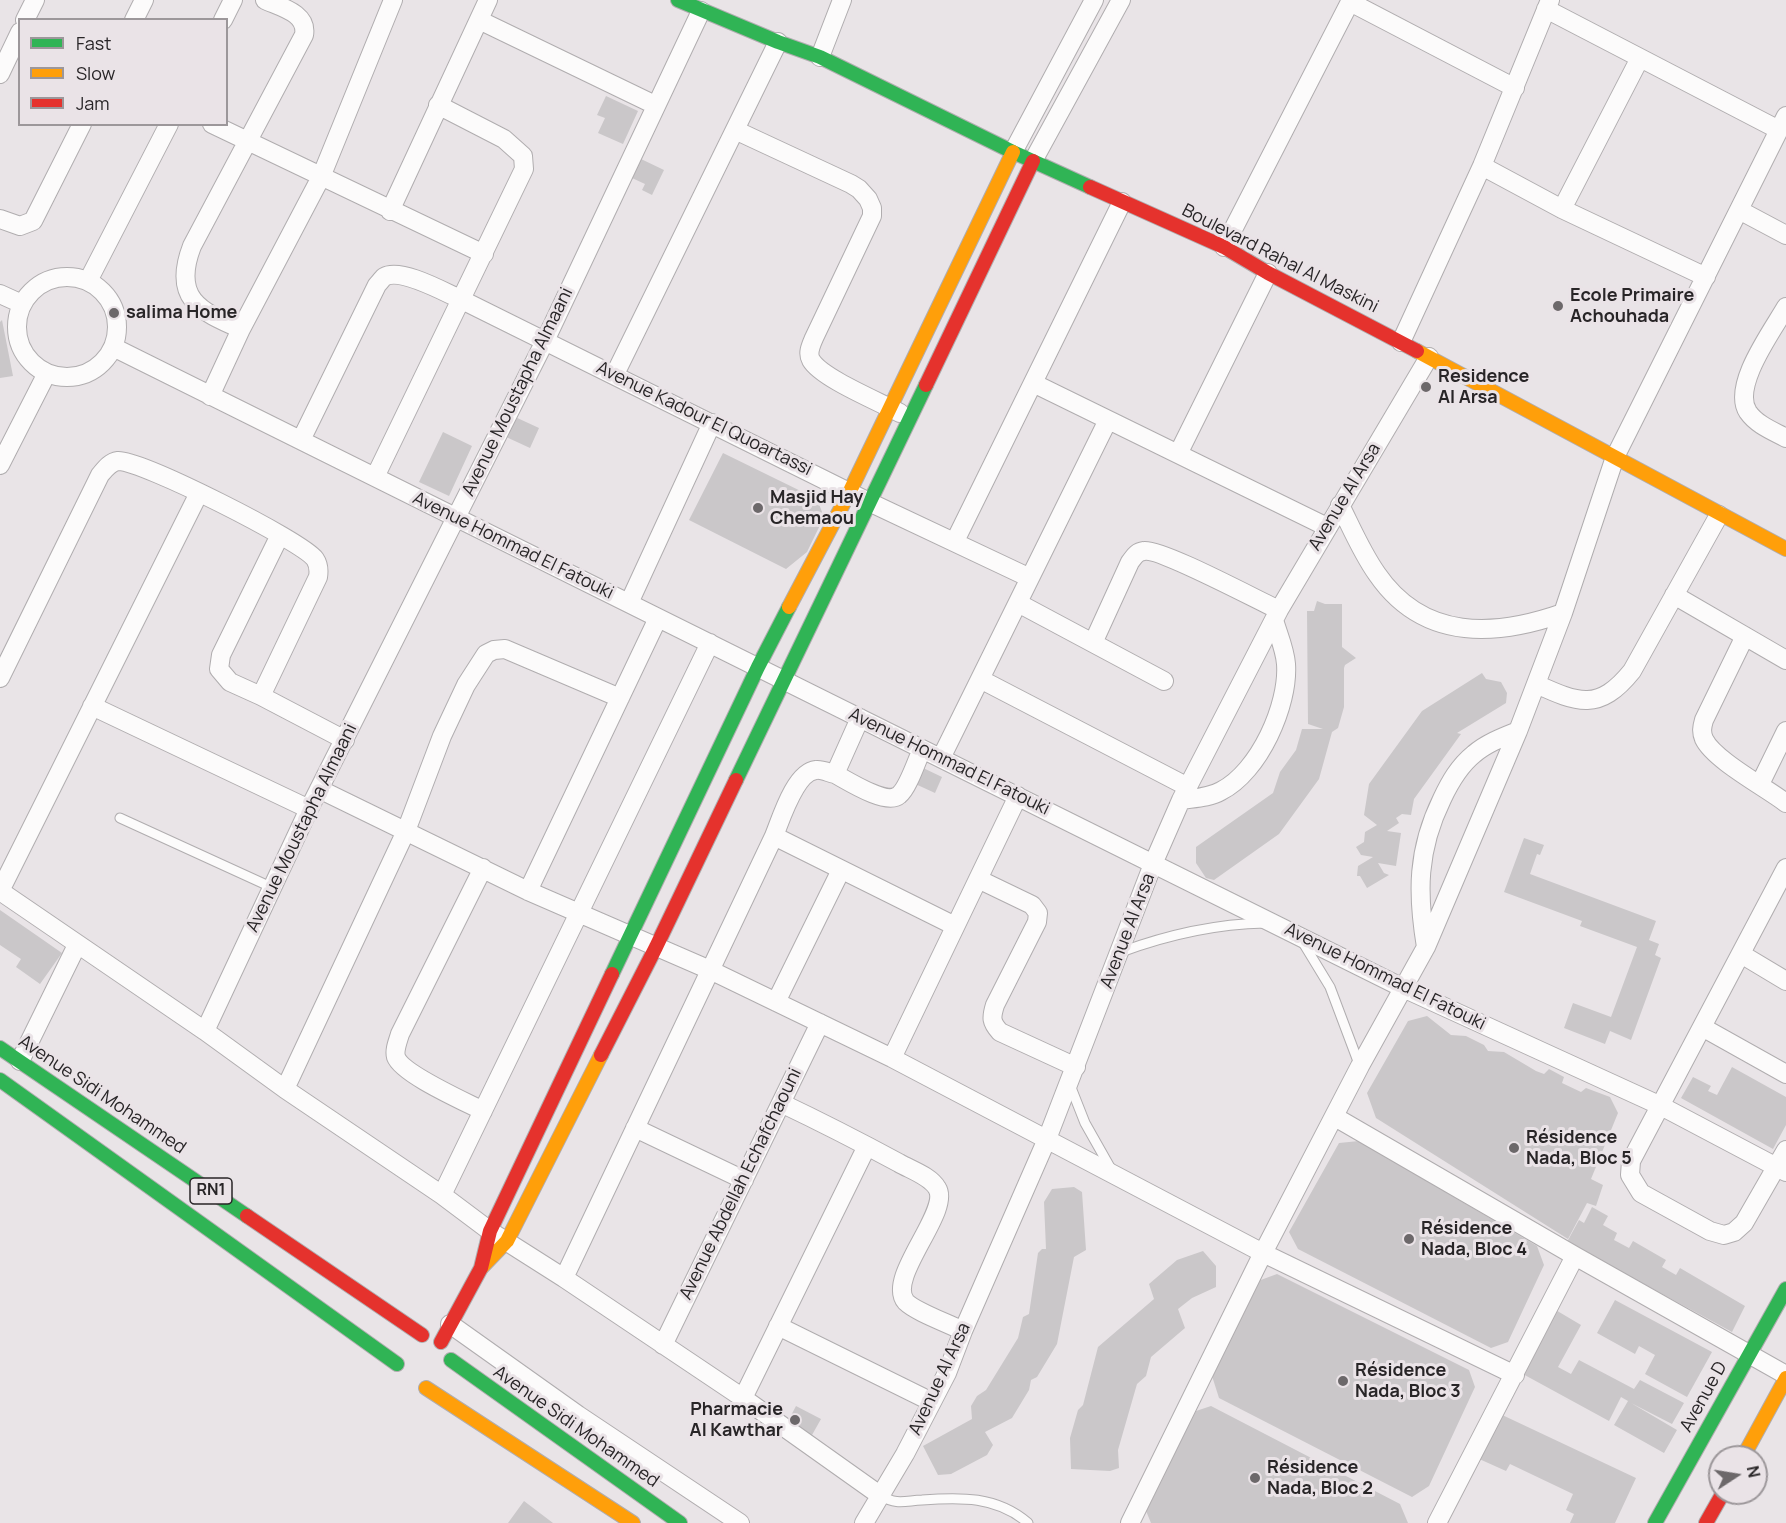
<!DOCTYPE html>
<meta charset="utf-8">
<style>
body{margin:0}
#map{position:relative;width:1786px;height:1523px;overflow:hidden;background:#e9e4e7;font-family:Manrope,sans-serif}
canvas{display:block}
.legend{position:absolute;left:18px;top:18px;width:210px;height:108px;box-sizing:border-box;background:#eae3e7;border:2px solid #9c979a;margin:0;padding:8px 10px;list-style:none;font-size:18px;color:#282527}
.legend li{display:flex;align-items:center;gap:12px;height:30px}
.legend b{width:30px;border:2px solid #9c979a}
.north{position:absolute;left:1708px;top:1445px;width:60px;height:60px;box-sizing:border-box;background:#eae3e7;border:2px solid #9c979a;border-radius:50%;rotate:78deg;font-size:16px;font-weight:700;line-height:24px;text-align:center;color:#282527}
.north::after{content:'';display:block;margin:auto;width:21px;height:27px;background:#6c686a;clip-path:polygon(50% 0,100% 100%,50% 72%,0 100%)}
</style>
<div id="map">
<canvas width="1786" height="1523"></canvas>
<ul class="legend">
<li><b style="height:8px;background:#30b455"></b>Fast</li>
<li><b style="height:8px;background:#ff9f0a"></b>Slow</li>
<li><b style="height:8px;background:#e5322d"></b>Jam</li>
</ul>
<div class="north">N</div>
</div>
<script>
const context = document.querySelector('canvas').getContext('2d');
context.lineJoin = 'round';
function fillPath(path, color) {
  context.fillStyle = color;
  context.fill(path, 'evenodd');
}
function trace(path, color, width, dash) {
  context.strokeStyle = color;
  context.lineWidth = width;
  context.lineCap = dash ? 'butt' : 'round';
  context.setLineDash(dash || []);
  context.stroke(path);
}
function drawText(font, color, halo, rows, align = 'center') {
  context.font = font + ' Manrope,sans-serif';
  context.lineWidth = 6;
  context.setLineDash([]);
  context.textBaseline = 'middle';
  context.strokeStyle = halo;
  context.fillStyle = color;
  for (const [text, x, y, turn = 0] of rows) {
    context.save();
    context.translate(x, y);
    context.rotate((+turn || 0) * Math.PI / 180);
    context.textAlign = isNaN(turn) ? turn : align;
    if (halo) context.strokeText(text, 0, 0);
    context.fillText(text, 0, 0);
    context.restore();
  }
}
const building = new Path2D(`
 M606,96l32,15 -15,33 -25,-11 7,-15 -8,-3z
 M641,159l23,11 -12,25 -10,-5 3,-6 -13,-6z
 M2,320l11,56 -13,2v-56z
 M513,416l26,12 -9,20 -26,-12z
 M443,432l29,14 -23,50 -30,-14z
 M723,453l94,46 7,18 -17,35 -21,17 -97,-49z
 M1317,601l8,3h17v43l14,11 -11,7 -1,3v39l-6,21 -6,4 -13,47 -40,55 -65,46 -8,-2 -10,-15v-16l77,-54 7,-21 16,-22 6,-21h21l-15,-5 -1,-113h7z
 M1482,673l4,6 15,3 6,11 -1,10 -49,30 4,1 -47,65 -3,16 -9,-1 -6,4 3,5 -12,8 14,2 -5,33 -18,-3 6,10 5,2 -22,13 -7,-12h-3l1,-10 15,-9 -12,-2 -5,-8 8,-5 1,-10 12,-7 -13,-10 5,-31 53,-73z
 M919,766l23,11 -7,16 -24,-11z
 M1524,838l20,7 -4,10 -3,-1 -7,20 126,47 -7,19 10,4 -4,11 6,3 -30,82 -21,-9 -5,13 -41,-16 9,-25 38,14 26,-70 -57,-21 2,-5 -78,-29z
 M0,910l62,43 -22,31 -24,-17 5,-8 -21,-14z
 M1427,1016l24,19 15,1 18,9 4,6 16,1 32,19 8,3 5,-5 15,8 -2,6 19,9 5,-4 24,9 8,16 -27,66 12,6 -7,21 -9,-3 -19,36 -192,-121 -9,-25 41,-72z
 M1732,1067l54,30v28l-13,24 -92,-51 12,-21 18,9 -3,5 9,4z
 M1359,1141l178,105 7,19 -36,77 -17,6 -193,-99 -9,-17 50,-89z
 M1074,1187l8,5 4,58 -12,7 -17,87 -20,33 -6,3 -2,10 -17,28 -27,14 8,13 -6,10 -36,19 -13,1 -15,-29 49,-27 -1,-13 6,-10 9,-6 32,-52 5,-21 6,-3 9,-61 4,-4h4l-2,-47 8,-13z
 M1592,1207l16,9 -5,9 14,8 -3,7 15,8 4,-7 33,19 -4,7 14,8 4,-7 65,38 -13,26 -165,-90 12,-22 5,3z
 M1203,1251l13,15v21l-24,11 -14,11 7,19 -34,29 -5,19 -9,8 -19,66 1,18 -9,3 -39,-2 -1,-31 8,-28 5,-5 15,-58 56,-48 -5,-15 28,-24z
 M1277,1274l192,96 6,17 -46,99 -17,11 -193,-99 -7,-22 46,-95z
 M1615,1300l97,52 -25,45 -42,-23 10,-19 -16,-9 -4,8 -38,-21z
 M1554,1309l27,16 -23,42 13,7 8,-14 55,29 6,-9 44,23 -12,21 -41,-21 46,27 -13,23 -50,-28 14,-24 -7,-4 -12,24 -88,-48z
 M796,1406l25,13 -9,16 -25,-12z
 M1211,1406l189,98 8,19h-257l-7,-17 52,-95z
 M1498,1413l138,65 -21,45h-45l4,-9 -8,-4 7,-16 -63,-30 -4,7 -29,-13z
 M524,1501l29,22h-45z`);
const lane = new Path2D(`
 M120,818l151,69
 M1302,941l28,46 29,77
 M1121,952c46,-17 94,-28 144,-29
 M1070,1085l15,38 26,46
 M881,1496c16,9 23,5 41,4 38,-3 75,-4 106,23`);
const street = new Path2D(`
 M1350,2l165,86
 M1546,9l233,121
 M25,20l10,-20
 M134,20l10,-20
 M223,20l10,-20
 M479,20l176,85
 M820,57l22,-57
 M0,74l20,-42
 M212,124l272,130
 M735,130l116,54 8,5 9,10 4,9v8l-58,122c-3,7 -7,15 -3,22 10,18 69,42 89,53
 M1013,152l81,-152
 M1033,161l88,-161
 M1482,166l80,43 144,68
 M1562,209l78,-151
 M1739,210l47,25
 M390,211l98,-211
 M0,219l20,7 13,-5 49,-97
 M1224,247l127,-247
 M17 327a50 50 0 1 1 100 0a50 50 0 1 1-100 0Z
 M88,281l81,-157
 M0,294l22,10
 M1786,307c-13,23 -55,79 -38,105 9,13 25,19 38,26
 M241,329c-42,-18 -69,-31 -49,-83l112,-211c4,-22 -24,-28 -39,-35
 M1401,342l81,-176 68,-166
 M113,347l1290,641 258,118 125,66
 M615,374l163,-332
 M1033,383l294,144
 M210,396l31,-67 80,-152 72,-177
 M301,440l76,-155c1,-1 6,-7 7,-8 17,-10 62,16 78,23l407,202 161,76
 M1178,454l90,-181
 M0,465l47,-92
 M375,477l149,-308 -1,-13 -19,-17 -66,-34
 M1340,505c12,24 22,48 37,69 46,67 118,63 186,39
 M280,535l-59,120 -2,14 11,13 31,14 84,44
 M955,541l167,-339
 M1674,595l112,65
 M629,603l83,-180
 M1018,603l146,78
 M1745,636l-41,84c-2,7 -3,12 0,19 10,21 61,48 82,64
 M1093,643l37,-81c4,-5 6,-10 14,-11 16,-3 113,49 135,59
 M0,678l100,-203c5,-6 10,-13 18,-14 23,-1 184,80 197,98 4,6 4,12 3,18l-57,119
 M980,679l208,108
 M1536,684c42,19 63,28 96,-13l87,-156
 M92,706l217,103
 M941,758l167,-338
 M835,774c13,7 52,32 64,21 9,-7 18,-35 23,-46
 M1760,784l26,-53
 M319,789l209,102 182,79 182,88 371,195 252,122
 M1181,800c13,-2 28,-2 40,-9 38,-19 68,-86 65,-127 -1,-15 -8,-30 -12,-44
 M774,836l181,90
 M1786,868l-155,293 -1,14 11,18 69,38 14,4 10,-3 10,-9 42,-73
 M978,879l54,26 6,8 -1,9 -42,83c-4,13 -4,17 5,27l76,35
 M0,891l205,140 80,58 157,106 48,36 74,47 179,120 138,98
 M0,891l199,-398
 M528,891l130,-273
 M1426,947c-9,-54 -9,-97 16,-148 8,-17 17,-33 32,-45 13,-11 29,-17 44,-23
 M1741,954l45,27
 M776,1002l65,-132
 M1702,1027l84,47
 M205,1031l104,-222 236,-468 156,-330
 M892,1058l126,-262
 M20,1061l57,-116
 M285,1089l121,-258 36,-95 24,-51 20,-31 8,-4 11,-1 115,49
 M781,1103c40,19 79,39 118,60 12,7 31,13 38,25 15,23 -52,90 -31,114 10,10 44,22 57,29
 M483,1111c-17,-9 -81,-37 -87,-54 -2,-7 2,-16 4,-23l83,-166
 M1335,1117l240,139 211,119
 M635,1128l109,52
 M442,1195l268,-552
 M564,1278l210,-442c7,-17 21,-64 42,-66 6,-1 13,3 19,4l25,-56
 M450,1324l128,91 162,108
 M778,1326l154,76
 M663,1345l157,-322
 M743,1398l124,-252
 M864,1523l41,-69 42,-81 16,-42 84,-192 106,-275 28,-64 98,-190 150,-253
 M1130,1523l133,-270 97,-187 66,-119 92,-216 45,-118 52,-156 171,-341
 M1437,1523l138,-267`);
const fast = new Path2D(`
 M678,0l100,42 42,15 193,95 77,35
 M736,780l190,-395
 M612,974l146,-307 31,-60
 M0,1048l247,168
 M0,1080l397,284
 M451,1360l229,163
 M1655,1523l131,-234`);
const slow = new Path2D(`
 M1417,351l369,198
 M789,607l61,-116 163,-339
 M482,1267l25,-26 94,-186
 M426,1388l207,135
 M1743,1457l43,-79`);
const jam = new Path2D(`
 M1090,187l134,60 44,26 149,78
 M926,385l107,-224
 M601,1055l55,-108 80,-167
 M247,1216l175,119
 M441,1342l40,-74 9,-37 122,-257
 M1706,1523l17,-30`);
const markers = [
 [1558,306,6,"#6c686a"],
 [114,313,6,"#6c686a"],
 [1426,387,6,"#6c686a"],
 [758,508,6,"#6c686a"],
 [1514,1148,6,"#6c686a"],
 [1409,1239,6,"#6c686a"],
 [1343,1381,6,"#6c686a"],
 [795,1420,6,"#6c686a"],
 [1255,1478,6,"#6c686a"]
];
const shields = [
 [211,1191,42]
];
const shieldNames = [
 ["RN1",211,1191]
];
const streetNames = [
 ["Boulevard Rahal Al Maskini",1280,259,27],
 ["Avenue Moustapha Almaani",518,392,-64],
 ["Avenue Kadour El Quoartassi",704,419,26],
 ["Avenue Al Arsa",1345,497,-59],
 ["Avenue Hommad El Fatouki",513,546,26],
 ["Avenue Hommad El Fatouki",949,762,26],
 ["Avenue Moustapha Almaani",302,828,-64],
 ["Avenue Al Arsa",1128,931,-69],
 ["Avenue Hommad El Fatouki",1385,977,26],
 ["Avenue Sidi Mohammed",102,1095,34],
 ["Avenue Abdellah Echafchaouni",741,1184,-64],
 ["Avenue Al Arsa",940,1379,-65],
 ["Avenue D",1704,1397,-61],
 ["Avenue Sidi Mohammed",576,1427,35]
];
const poiNames = [
 ["Ecole Primaire",1570,296],
 ["Achouhada",1570,317],
 ["salima Home",126,313],
 ["Residence",1438,377],
 ["Al Arsa",1438,398],
 ["Masjid Hay",770,498],
 ["Chemaou",770,519],
 ["Résidence",1526,1138],
 ["Nada, Bloc 5",1526,1159],
 ["Résidence",1421,1229],
 ["Nada, Bloc 4",1421,1250],
 ["Résidence",1355,1371],
 ["Nada, Bloc 3",1355,1392],
 ["Pharmacie",783,1410,"right"],
 ["Al Kawthar",783,1431,"right"],
 ["Résidence",1267,1468],
 ["Nada, Bloc 2",1267,1489]
];
fillPath(building, '#cac7c9');
trace(lane, '#b0adaf', 11);
trace(street, '#b0adaf', 20);
trace(fast, '#b0adaf', 16);
trace(slow, '#b0adaf', 16);
trace(jam, '#b0adaf', 16);
trace(lane, '#fcfbfb', 9);
trace(street, '#fcfbfb', 18);
trace(fast, '#30b455', 14);
trace(slow, '#ff9f0a', 14);
trace(jam, '#e5322d', 14);
for (const [x, y, r, color] of markers) {
  const dot = new Path2D();
  dot.arc(x, y, r, 0, 2 * Math.PI);
  context.fillStyle = color;
  context.fill(dot);
  trace(dot, '#eae3e7', 2);
}
for (const [x, y, w] of shields) {
  const box = new Path2D();
  box.roundRect(x - w / 2, y - 13, w, 26, 4.5);
  context.fillStyle = '#eae3e7';
  context.fill(box);
  trace(box, '#282527', 1.5);
}
drawText('bold 16px', '#282527', null, shieldNames);
drawText('18px', '#282527', '#eae3e7', streetNames);
drawText('bold 18px', '#282527', '#eae3e7', poiNames, 'left');
</script>
